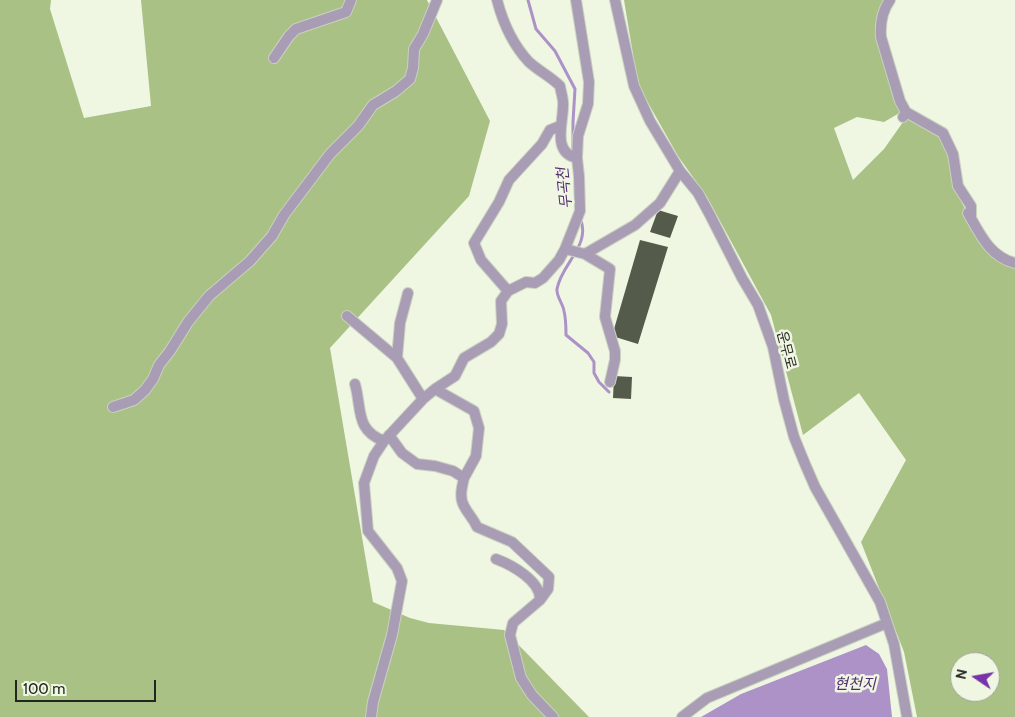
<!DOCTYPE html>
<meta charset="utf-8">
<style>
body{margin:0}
#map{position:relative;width:1015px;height:717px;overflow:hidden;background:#eff7e3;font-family:Cabin,sans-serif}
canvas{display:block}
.north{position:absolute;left:950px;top:652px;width:50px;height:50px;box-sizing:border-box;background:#eff7e3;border:1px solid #9da395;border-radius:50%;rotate:282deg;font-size:14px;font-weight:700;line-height:20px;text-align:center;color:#23261f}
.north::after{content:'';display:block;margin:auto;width:18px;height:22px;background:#7733a7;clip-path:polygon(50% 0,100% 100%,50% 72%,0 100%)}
.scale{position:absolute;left:15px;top:680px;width:141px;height:22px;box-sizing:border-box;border:2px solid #23261f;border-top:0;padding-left:6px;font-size:15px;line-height:18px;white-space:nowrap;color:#23261f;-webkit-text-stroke:4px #eff7e3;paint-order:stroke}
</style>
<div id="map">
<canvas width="1015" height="717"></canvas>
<div class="north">N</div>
<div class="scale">100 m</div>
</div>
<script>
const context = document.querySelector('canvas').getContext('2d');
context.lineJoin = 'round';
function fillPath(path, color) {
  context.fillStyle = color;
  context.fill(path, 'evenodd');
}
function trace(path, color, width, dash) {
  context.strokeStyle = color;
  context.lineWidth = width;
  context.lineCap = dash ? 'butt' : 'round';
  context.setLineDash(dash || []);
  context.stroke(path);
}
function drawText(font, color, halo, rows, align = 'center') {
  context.font = font + ' Cabin,"Noto Sans KR",sans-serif';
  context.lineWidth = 5;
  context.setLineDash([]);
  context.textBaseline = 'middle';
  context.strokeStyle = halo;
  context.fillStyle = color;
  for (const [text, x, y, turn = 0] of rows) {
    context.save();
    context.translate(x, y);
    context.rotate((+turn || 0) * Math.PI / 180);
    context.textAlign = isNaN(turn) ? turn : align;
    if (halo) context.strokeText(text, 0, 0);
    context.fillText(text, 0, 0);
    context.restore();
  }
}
const forest = new Path2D(`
 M0,0h51l-1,9 34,109 67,-12 -10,-106h286l63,121 -21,75 -139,152 43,254 37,16 19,5 75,7 85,87h-589z
 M624,0h264l-8,19 23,92 -19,11 -27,-5 -23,11 19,52 31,-31 24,-34 34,19 10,20 5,33 6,18 27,47 25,12v453h-98l-13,-65 -43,-110 45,-82 -47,-67 -56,42 -32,-120 -64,-118 -29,-41 -40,-71zM960,662h30v30h-30z`);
const water = new Path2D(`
 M866,645l13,9 8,15 5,48h-191l40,-23z`);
const stream = new Path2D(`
 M528,0l8,29 19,22 20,38 -2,33v31
 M580,218c12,27 -19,46 -23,71 -1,7 6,15 7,22 2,8 2,16 2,24l22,18 6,9v11l5,9 10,10`);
const building = new Path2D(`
 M658,210l20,6 -8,22 -20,-6z
 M640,240l28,7 -30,97 -26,-8z
 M614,376l18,1 -1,22 -18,-1z`);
const minor = new Path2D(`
 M497,0c6,23 16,45 32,62 10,9 22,15 31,24 1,7 4,14 3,20 0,18 -11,47 14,52
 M615,0l19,86 16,35 30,50 18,22 12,22 32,63 16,27 15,42 11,53 10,37 11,27 10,23 65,115 14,42 13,73
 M890,0c-8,11 -10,23 -9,37l19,64 6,11
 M274,58l15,-22 7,-7 50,-17 5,-12
 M903,117l3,-5 37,21 10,21 5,32 13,20v11
 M968,213c12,21 22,44 47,50
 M565,249l20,5 25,15 -5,48 10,34v9l-5,22
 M585,254l50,-29 25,-22 20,-32
 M508,291l-27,-31 -7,-17 25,-41 10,-22 33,-36 8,-14 10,-4
 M408,293l-8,30 -3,35 26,41
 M347,316l50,42
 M355,384c7,25 0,46 29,57
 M435,389l39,22 2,7 3,10 -3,28 -12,22
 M113,407l21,-7 11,-10 8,-11 6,-14 11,-14 18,-29 21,-26 41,-35 22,-25 12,-21 46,-61 28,-28 15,-21 23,-14 14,-12 3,-11 1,-19 9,-15 14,-34
 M389,435l13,18 15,11 18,2 18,5 11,7c-2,9 -5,19 0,28 4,8 9,12 13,21l35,15 37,35 -1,12 -8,11 -27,23 -3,12 11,43 11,17 21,22
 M496,559c16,6 45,22 44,41
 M371,717l2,-15 19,-67 10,-54 -5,-13 -29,-37 -4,-48 10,-27 10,-15 39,-42 12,-10 20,-13 9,-18 27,-16 8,-8 3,-10 -1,-23 7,-10 18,-9 9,1 8,-5 16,-18 6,-11 15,-38 -1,-35 -2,-18 1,-22 10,-32 1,-22 -13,-82
 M682,717l25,-19 180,-75`);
const streetNames = [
 ["운무로",786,350,75]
];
const waterNames = [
 ["무곡천",565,188,-96],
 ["현천지",855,685]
];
fillPath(forest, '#aac186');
fillPath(water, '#ad92c8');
trace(stream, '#ad92c8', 3);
fillPath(building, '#555b4b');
trace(minor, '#cad1c0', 12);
trace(minor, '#a99db5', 10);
drawText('14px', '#23261f', '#eff7e3', streetNames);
drawText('italic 15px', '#522d70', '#eff7e3', waterNames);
</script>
